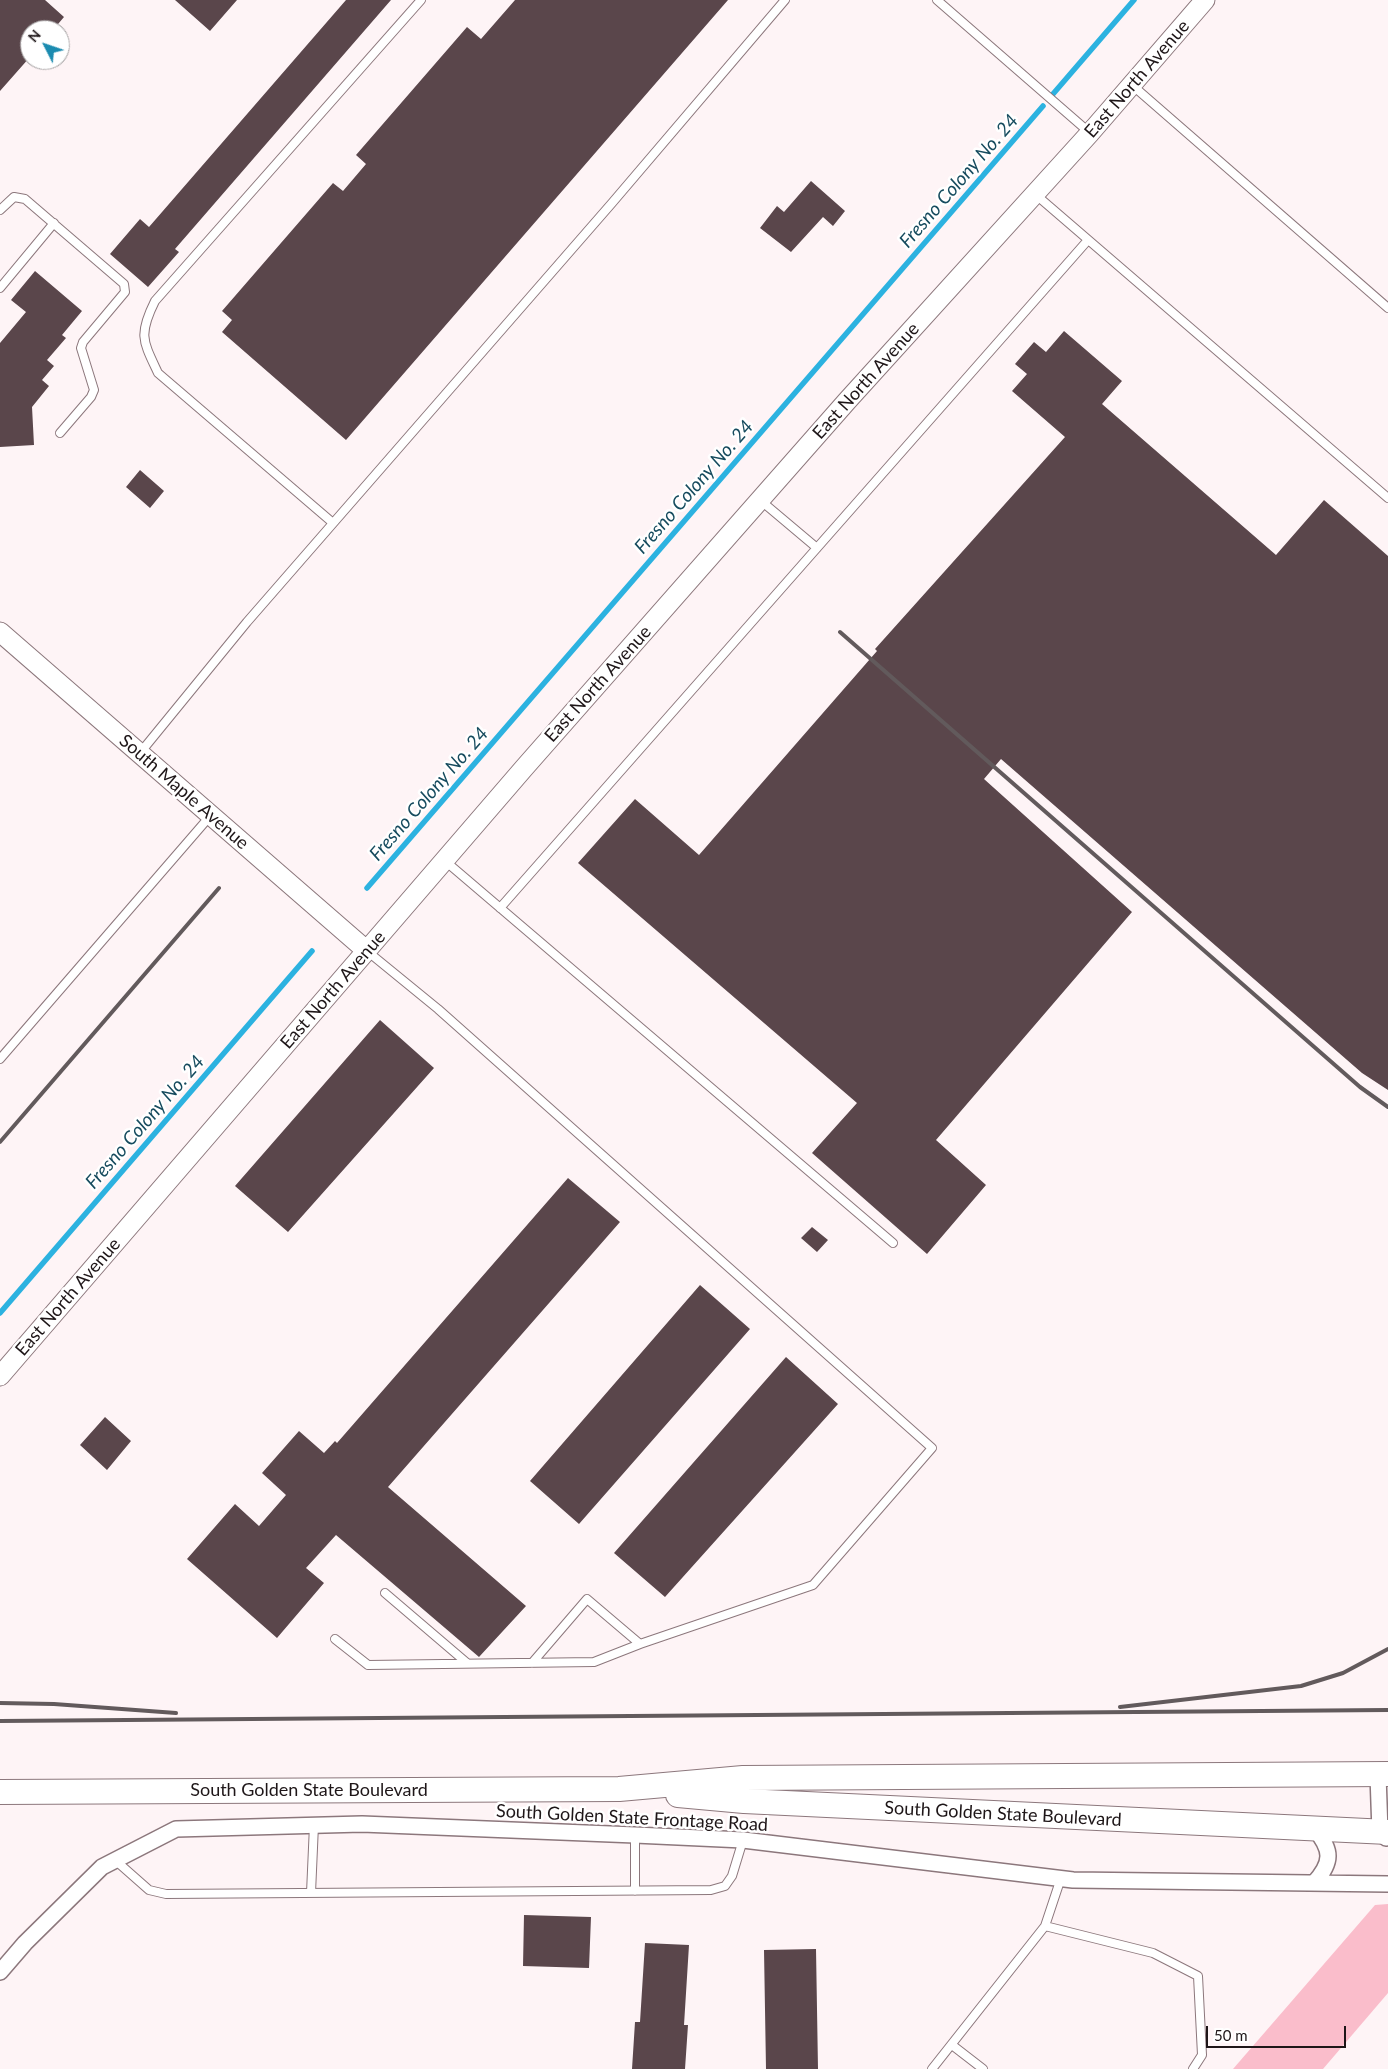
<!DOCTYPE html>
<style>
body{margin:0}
#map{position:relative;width:1388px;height:2069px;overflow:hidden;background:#fef4f6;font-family:Lato,sans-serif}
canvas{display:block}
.north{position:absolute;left:20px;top:20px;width:50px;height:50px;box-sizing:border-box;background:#fff;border:1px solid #a5a2a3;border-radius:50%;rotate:311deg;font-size:14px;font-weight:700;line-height:20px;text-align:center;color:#1e1618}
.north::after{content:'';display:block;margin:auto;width:18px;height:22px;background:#1b8bb0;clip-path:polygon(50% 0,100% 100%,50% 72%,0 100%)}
.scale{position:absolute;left:1206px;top:2026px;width:140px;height:22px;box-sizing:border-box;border:2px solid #1e1618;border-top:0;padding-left:6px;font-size:15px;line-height:18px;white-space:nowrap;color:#1e1618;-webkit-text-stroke:4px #fff;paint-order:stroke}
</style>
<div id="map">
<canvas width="1388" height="2069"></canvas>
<div class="north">N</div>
<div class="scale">50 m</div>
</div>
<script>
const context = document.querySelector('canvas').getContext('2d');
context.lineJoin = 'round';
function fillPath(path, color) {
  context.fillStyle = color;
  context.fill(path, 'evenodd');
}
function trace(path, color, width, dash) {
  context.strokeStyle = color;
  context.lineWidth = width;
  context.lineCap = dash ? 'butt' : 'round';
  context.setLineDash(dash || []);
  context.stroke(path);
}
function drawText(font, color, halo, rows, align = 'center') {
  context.font = font + ' Lato,sans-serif';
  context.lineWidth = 5;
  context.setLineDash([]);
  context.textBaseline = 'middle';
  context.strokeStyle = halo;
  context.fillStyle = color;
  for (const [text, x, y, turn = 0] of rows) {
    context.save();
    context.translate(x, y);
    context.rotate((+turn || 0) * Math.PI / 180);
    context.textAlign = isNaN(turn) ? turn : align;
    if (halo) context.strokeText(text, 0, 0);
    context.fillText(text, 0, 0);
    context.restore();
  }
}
const green = new Path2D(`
 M1388,1904v89l-65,76h-90l142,-164z`);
const stream = new Path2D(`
 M1053,94l81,-94
 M367,888l676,-782
 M0,1313l312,-362`);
const building = new Path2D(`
 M0,0h45l19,17 -11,13h-23v27l-30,34z
 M175,0h62l-27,31z
 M346,0h45l-216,249 4,3 -31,35 -38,-33 30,-35 9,8z
 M515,0h213l-382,440 -124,-108 10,-12 -10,-9 111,-128 10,8 23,-27 -10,-9 111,-128 14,12z
 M811,181l34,30 -12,15 -10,-9 -32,35 -31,-24 17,-22 7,6z
 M35,271l47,40 -20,24 4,3 -19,22 7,6 -12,14 7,6 -17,21 2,38 -34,2v-104l26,-31 -15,-12z
 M1064,331l58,50 -20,23 174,151 48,-55 64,56v534l-26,-17 -361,-314 -17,20 148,133 -196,228 50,45 -59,69 -115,-101 45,-50 -279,-240 57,-64 64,56 178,-204 -2,-2 190,-212 -53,-46 15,-17 -12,-10 19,-22 12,10z
 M140,470l24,21 -14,17 -24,-21z
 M380,1020l54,48 -146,164 -53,-46z
 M568,1178l52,44 -232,265 138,119 -47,51 -143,-122 -30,33 18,15 -47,55 -90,-79 48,-55 24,22 27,-31 -24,-22 37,-42 25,22 11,-12 2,2z
 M812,1227l16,13 -11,12 -16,-14z
 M700,1285l50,44 -171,195 -49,-43z
 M786,1357l52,47 -173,193 -51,-44z
 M105,1417l26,24 -24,29 -27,-25z
 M524,1915l67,2 -2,51 -66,-2z
 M645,1943l44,2 -5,80h4l-3,44h-53l3,-47h5z
 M816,1949l2,120h-52l-2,-119z`);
const service = new Path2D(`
 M937,0l153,133
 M1132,85l256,223
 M1035,194l353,304
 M0,210l14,-13 11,2 99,85 1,8 -42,50 -2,6 13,42 -3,7 -31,36
 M0,288l54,-65
 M760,500l57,48
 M333,523l-175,-150c-15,-32 -20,-38 -3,-72l266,-301
 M140,753l107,-131 365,-419 173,-203
 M444,860l449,383
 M500,908l588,-668
 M0,1059l211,-244
 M385,1593l82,70
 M335,1639l33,26 226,-3 46,-18 173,-59 119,-137 -494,-439 -71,-58
 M532,1663l55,-64 53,45
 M635,1835v56
 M115,1860l34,30 17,4 545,-4 14,-4 7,-10 11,-36
 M311,1893l3,-68
 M1045,1926l108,27 45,23 4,79 -9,14
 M952,2045l31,24
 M932,2069l113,-143 16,-48`);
const minor = new Path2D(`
 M1378,1775l2,57 6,6
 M1314,1883c19,-21 18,-33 1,-54
 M0,1972l25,-29 77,-76 74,-38 186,-5 273,11 108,5 330,40 315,4`);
const tertiary = new Path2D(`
 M0,632l367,319
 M0,1376l524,-608 323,-367 243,-268 115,-133`);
const primary = new Path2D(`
 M0,1792l619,-3 124,-11 645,-4
 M678,1795l66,6 644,31`);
const rail = new Path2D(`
 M840,632l520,455 28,20
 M0,1142l219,-254
 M0,1703l54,1 122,9
 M1120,1707l181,-21 42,-13 45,-24
 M0,1721l1388,-11`);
const streetNames = [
 ["East North Avenue",1137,79,-49],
 ["East North Avenue",866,381,-48],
 ["East North Avenue",598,684,-48],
 ["South Maple Avenue",184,792,41],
 ["East North Avenue",333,990,-49],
 ["East North Avenue",68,1297,-49],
 ["South Golden State Boulevard",309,1790],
 ["South Golden State Boulevard",1003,1814,3],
 ["South Golden State Frontage Road",632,1818,3]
];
const waterNames = [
 ["Fresno Colony No. 24",959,181,-49],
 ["Fresno Colony No. 24",694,487,-49],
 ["Fresno Colony No. 24",429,794,-49],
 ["Fresno Colony No. 24",145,1122,-49]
];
fillPath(green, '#fabdcb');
trace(stream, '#2cb2e0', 5.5);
fillPath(building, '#5a464b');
trace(service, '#8c777c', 10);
trace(minor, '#8c777c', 18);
trace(tertiary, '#8c777c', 21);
trace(primary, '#8c777c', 26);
trace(service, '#fff', 8);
trace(minor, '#fff', 15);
trace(tertiary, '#fff', 19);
trace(primary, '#fff', 24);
trace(rail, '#625a5c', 4);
drawText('18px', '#1e1618', '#fff', streetNames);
drawText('italic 19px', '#164b5e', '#fff', waterNames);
</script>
